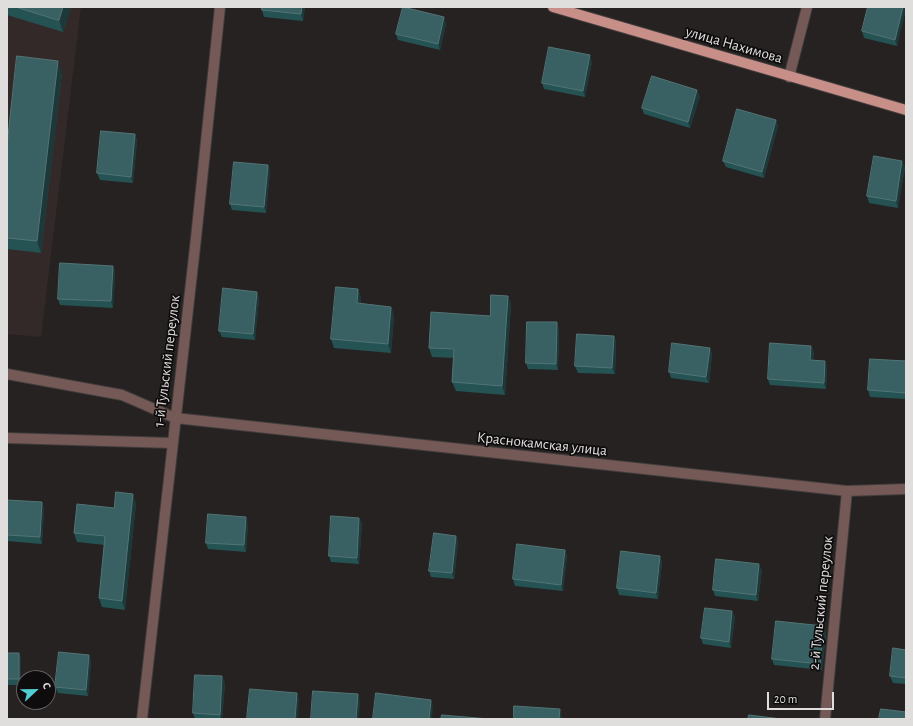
<!DOCTYPE html>
<meta charset="utf-8">
<style>
body{margin:0}
#map{position:relative;width:913px;height:726px;overflow:hidden;background:#262222;font-family:"Alegreya Sans",sans-serif}
canvas{display:block}
.frame{position:absolute;inset:0;border:8px solid #e0dddd;pointer-events:none}
.north{position:absolute;left:16px;top:670px;width:40px;height:40px;box-sizing:border-box;background:#0e0c0c;border:1px solid #626060;border-radius:50%;rotate:68deg;font-size:11px;font-weight:700;line-height:16px;text-align:center;color:#e0dddd}
.north::after{content:'';display:block;margin:auto;width:14px;height:18px;background:#51ccd2;clip-path:polygon(50% 0,100% 100%,50% 72%,0 100%)}
.scale{position:absolute;left:767px;top:692px;width:67px;height:18px;box-sizing:border-box;border:2px solid #e0dddd;border-top:0;padding-left:5px;font-size:12px;line-height:14px;white-space:nowrap;color:#e0dddd;-webkit-text-stroke:3px #0e0c0c;paint-order:stroke}
</style>
<div id="map">
<canvas width="913" height="726"></canvas>
<div class="frame"></div>
<div class="north">С</div>
<div class="scale">20 m</div>
</div>
<script>
const context = document.querySelector('canvas').getContext('2d');
context.lineJoin = 'round';
function fillPath(path, color) {
  context.fillStyle = color;
  context.fill(path, 'evenodd');
}
function trace(path, color, width, dash) {
  context.strokeStyle = color;
  context.lineWidth = width;
  context.lineCap = dash ? 'butt' : 'round';
  context.setLineDash(dash || []);
  context.stroke(path);
}
function drawText(font, color, halo, rows, align = 'center') {
  context.font = font + ' "Alegreya Sans",sans-serif';
  context.lineWidth = 3.5;
  context.setLineDash([]);
  context.textBaseline = 'middle';
  context.strokeStyle = halo;
  context.fillStyle = color;
  for (const [text, x, y, turn = 0] of rows) {
    context.save();
    context.translate(x, y);
    context.rotate((+turn || 0) * Math.PI / 180);
    context.textAlign = isNaN(turn) ? turn : align;
    if (halo) context.strokeText(text, 0, 0);
    context.fillText(text, 0, 0);
    context.restore();
  }
}
const built = new Path2D(`
 M7,7h74l-40,330 -34,-3z`);
const lane = new Path2D(`
 M7,374l115,21 53,23 672,73 59,-2
 M7,438l165,5
 M825,719l22,-228`);
const street = new Path2D(`
 M789,77l18,-70
 M142,719l54,-481 24,-231`);
const primary = new Path2D(`
 M553,7l353,103`);
const wall = new Path2D(`
 M7,7h64l-8,25 -56,-17z
 M305,7l-2,14 -39,-4 -2,-7z
 M906,7l-9,39 -33,-8 -2,-7z
 M446,24l-6,26 -42,-10 -2,-6z
 M592,62l-7,35 -41,-8 -2,-6z
 M62,73l-21,180 -34,-4v-103z
 M700,96l-10,32 -46,-14 -2,-6z
 M776,120l2,6 -14,52 -38,-11 -3,-6z
 M135,134l2,7 -4,42 -33,-3 -3,-7z
 M268,165l2,6 -4,42 -34,-3 -2,-6z
 M905,167l-7,41 -29,-5 -2,-7z
 M113,266l2,6 -2,36 -53,-3 -2,-6z
 M358,289l3,9v6l30,3 3,9 -3,37 -57,-5 -3,-9z
 M257,292l2,6 -4,42 -33,-3 -3,-6z
 M508,296l3,9 -6,90 -49,-4 -4,-9 2,-24 -22,-1 -3,-9 61,-32z
 M559,329l-1,41 -30,-1 -2,-6z
 M614,336l2,6 -1,32 -37,-1 -3,-7z
 M710,348l2,6 -3,29 -38,-5 -2,-6z
 M814,352l-1,8 14,7 -1,22 -56,-4 -2,-6z
 M906,361v38l-36,-2 -2,-7z
 M7,500l35,2 2,7 -2,35 -35,-3z
 M136,503l-11,107 -23,-3 -3,-9 6,-53 -28,-3 -3,-9z
 M359,518l3,6 -3,40 -28,-2 -2,-6z
 M248,524l-2,28 -38,-3 -2,-6z
 M456,536l2,6 -4,37 -23,-2 -2,-6z
 M565,550l2,6 -4,35 -48,-5 -2,-7z
 M660,556l2,6 -4,37 -39,-4 -2,-7z
 M762,570l-4,31 -43,-5 -2,-6z
 M732,611l3,6 -4,31 -28,-4 -2,-6z
 M824,626l2,7 -4,37 -48,-5 -2,-6z
 M906,650v34l-13,-1 -3,-7z
 M7,653h12l2,6v26h-14z
 M89,655l2,6 -3,35 -30,-3 -3,-6z
 M225,682l-3,37h-27l-2,-6z`);
const shadedWall = new Path2D(`
 M63,7h8l-8,25 -4,-12z
 M302,7h3l-2,14 -2,-7z
 M903,7h3v4l-9,35 -2,-6z
 M444,17l2,7 -6,26 -2,-6z
 M590,55l2,7 -7,35 -2,-6z
 M58,61l4,12 -21,180 -4,-12z
 M697,90l3,6 -10,32 -2,-6z
 M776,120l2,6 -14,52 -2,-6z
 M135,134l2,7 -4,42 -2,-6z
 M902,161l3,6 -7,41 -2,-7z
 M268,165l2,6 -4,42 -2,-6z
 M113,266l2,6 -2,36 -2,-7z
 M358,289l3,9 -1,15 -3,-10z
 M257,292l2,6 -4,42 -2,-6z
 M508,296l3,9 -6,90 -3,-9z
 M391,307l3,9 -3,37 -3,-9z
 M557,322l2,7 -1,41 -2,-6z
 M614,336l2,6 -1,32 -3,-6z
 M811,346l3,6 -1,14 -3,-6z
 M710,348l2,6 -3,29 -3,-6z
 M825,361l2,6 -1,22 -2,-6z
 M133,494l3,9 -11,107 -3,-9z
 M42,502l2,7 -2,35 -2,-7z
 M246,517l2,7 -2,28 -2,-7z
 M359,518l3,6 -3,40 -2,-6z
 M456,536l2,6 -4,37 -2,-6z
 M565,550l2,6 -4,35 -2,-6z
 M660,556l2,6 -4,37 -2,-6z
 M759,564l3,6 -4,31 -2,-6z
 M732,611l3,6 -4,31 -2,-6z
 M824,626l2,7 -4,37 -2,-6z
 M19,653l2,6v26l-2,-6z
 M89,655l2,6 -3,35 -2,-6z
 M222,676l3,6 -3,37h-1l-1,-4z
 M297,693l2,7 -1,19h-3z
 M358,694l2,7 -1,18h-3z
 M431,700l2,7 -1,12h-3z
 M560,709l2,7v3h-3z`);
const building = new Path2D(`
 M16,7h47l-4,13z
 M262,7h40l-1,7 -39,-4z
 M403,7l41,10 -6,27 -42,-10z
 M868,7h35l-8,33 -33,-9z
 M549,47l41,8 -7,36 -41,-8z
 M17,56l41,5 -21,180 -30,-3v-92z
 M652,76l45,14 -9,32 -46,-14z
 M737,109l39,11 -14,52 -39,-11z
 M101,131l34,3 -4,43 -34,-4z
 M874,156l28,5 -6,40 -29,-5z
 M234,162l34,3 -4,42 -34,-3z
 M60,263l53,3 -2,35 -53,-2z
 M336,287l22,2 -1,14 34,4 -3,37 -57,-5z
 M223,288l34,4 -4,42 -34,-3z
 M491,295l17,1 -6,90 -50,-4 2,-33 -25,-1 2,-36 59,4z
 M527,322h30l-1,42 -30,-1z
 M577,334l37,2 -2,32 -37,-2z
 M672,343l38,5 -4,29 -37,-5z
 M770,343l41,3 -1,14 15,1 -1,22 -56,-4z
 M870,359l36,2v32l-38,-3z
 M116,492l17,2 -11,107 -23,-3 6,-62 -31,-3 3,-29 37,4z
 M7,500l35,2 -2,35 -33,-2z
 M208,514l38,3 -2,28 -38,-2z
 M331,516l28,2 -2,40 -28,-2z
 M434,533l22,3 -4,37 -23,-2z
 M517,544l48,6 -4,35 -48,-6z
 M621,551l39,5 -4,37 -39,-5z
 M716,559l43,5 -3,31 -43,-5z
 M705,608l27,3 -3,31 -28,-4z
 M776,621l48,5 -4,38 -48,-5z
 M893,648l13,2v28l-16,-2z
 M59,652l30,3 -3,35 -31,-3z
 M7,653h12v26h-12z
 M195,675l27,1 -2,39 -27,-2z
 M250,689l47,4 -2,26h-48z
 M313,691l45,3 -2,25h-45z
 M376,693l55,7 -2,19h-56z
 M514,706l46,3 -1,10h-45z
 M881,709l25,3v7h-27z
 M442,715l47,4h-48z
 M749,715l33,4h-34z`);
const streetNames = [
 ["улица Нахимова",734,45,16],
 ["1-й Тульский переулок",167,361,-83],
 ["Краснокамская улица",542,444,6],
 ["2-й Тульский переулок",821,603,-84]
];
fillPath(built, '#332928');
trace(lane, '#403c3c', 12);
trace(street, '#403c3c', 12);
trace(primary, '#403c3c', 12);
trace(lane, '#755956', 10);
trace(street, '#755956', 10);
trace(primary, '#c88e88', 10);
fillPath(wall, '#255253');
fillPath(shadedWall, '#1d3839');
fillPath(building, '#396062');
trace(building, '#537475', 1);
drawText('15px', '#e0dddd', '#0e0c0c', streetNames);
</script>
